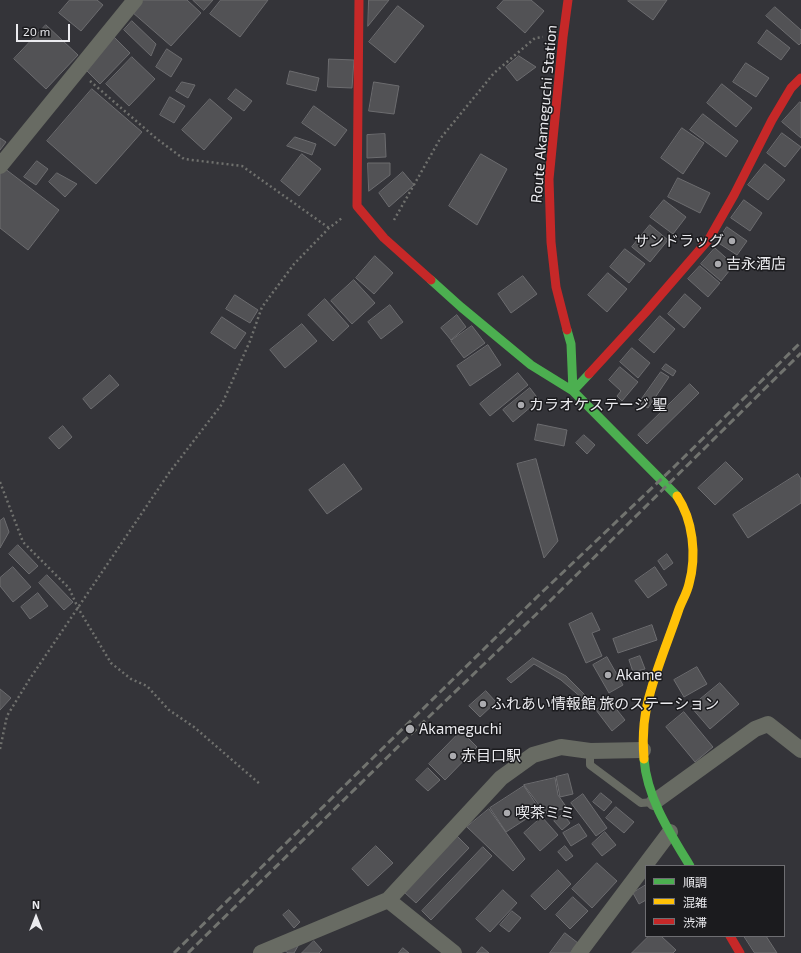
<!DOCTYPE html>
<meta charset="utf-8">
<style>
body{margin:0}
#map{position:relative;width:801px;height:953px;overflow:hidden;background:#343439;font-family:"Exo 2","Noto Sans JP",sans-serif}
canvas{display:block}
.legend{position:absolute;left:645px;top:865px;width:140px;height:72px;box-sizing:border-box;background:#1b1b1e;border:1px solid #6e6e72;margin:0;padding:5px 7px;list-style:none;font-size:12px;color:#ebebef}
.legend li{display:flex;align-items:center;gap:8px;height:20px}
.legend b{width:20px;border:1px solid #6e6e72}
.north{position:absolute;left:16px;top:897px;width:40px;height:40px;-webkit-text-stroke:3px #1b1b1e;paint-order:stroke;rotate:0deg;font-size:11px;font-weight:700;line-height:16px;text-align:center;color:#ebebef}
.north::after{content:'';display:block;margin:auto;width:14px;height:18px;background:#ebebef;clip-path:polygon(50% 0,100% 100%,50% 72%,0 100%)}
.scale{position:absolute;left:16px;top:24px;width:54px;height:18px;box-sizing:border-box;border:2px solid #ebebef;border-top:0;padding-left:5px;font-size:12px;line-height:14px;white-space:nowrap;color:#ebebef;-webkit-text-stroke:3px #1b1b1e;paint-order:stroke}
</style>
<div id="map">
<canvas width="801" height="953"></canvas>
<ul class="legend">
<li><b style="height:5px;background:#4caf50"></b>順調</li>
<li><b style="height:5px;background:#ffc107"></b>混雑</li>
<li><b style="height:5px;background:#c62828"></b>渋滞</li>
</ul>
<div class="north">N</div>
<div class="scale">20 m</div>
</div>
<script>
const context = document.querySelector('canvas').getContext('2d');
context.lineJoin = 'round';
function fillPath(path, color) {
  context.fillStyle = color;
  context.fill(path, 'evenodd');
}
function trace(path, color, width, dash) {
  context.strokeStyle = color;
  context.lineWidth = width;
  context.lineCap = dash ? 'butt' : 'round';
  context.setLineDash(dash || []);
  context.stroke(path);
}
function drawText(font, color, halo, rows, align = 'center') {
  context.font = font + ' "Exo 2","Noto Sans JP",sans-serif';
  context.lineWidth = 3;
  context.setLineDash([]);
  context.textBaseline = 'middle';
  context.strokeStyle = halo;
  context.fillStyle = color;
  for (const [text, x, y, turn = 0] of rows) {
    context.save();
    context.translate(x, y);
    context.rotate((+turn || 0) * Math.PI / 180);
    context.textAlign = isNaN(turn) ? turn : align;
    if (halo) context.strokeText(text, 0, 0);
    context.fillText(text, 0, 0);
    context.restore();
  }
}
const building = new Path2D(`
 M70,0h27l6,5 -22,26 -22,-18z
 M143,0h44l14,13 -30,33 -39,-34z
 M193,0h20l-9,10z
 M221,0h47l-28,37 -30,-23z
 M369,0h20l-21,26z
 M504,0h27l13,11 -19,22 -28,-25z
 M629,0h38l-14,20 -25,-19z
 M398,6l26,20 -29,37 -26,-21z
 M775,7l26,23v13l-2,2 -33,-29z
 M132,21l24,23 -5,12 -27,-26z
 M46,25l32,30 -32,34 -32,-30z
 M767,30l23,18 -9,12 -23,-17z
 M113,36l17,17 -30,31 -17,-17z
 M167,49l15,10 -11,18 -15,-10z
 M519,56l17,11 -19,14 -11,-14z
 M132,57l23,22 -26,27 -23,-22z
 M329,59l25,1 -2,28 -24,-1z
 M746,63l23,15 -13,19 -23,-15z
 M290,71l29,7 -3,13 -29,-7z
 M182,82l13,3 -7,13 -12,-7z
 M374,82l25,4 -5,28 -25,-3z
 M722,84l30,24 -16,19 -29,-24z
 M92,89l50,43 -46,52 -49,-43z
 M236,89l16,12 -8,10 -16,-12z
 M170,97l15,9 -11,17 -14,-8z
 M210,99l22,19 -28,32 -22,-20z
 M800,102l1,1v35l-19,-16z
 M314,106l33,24 -12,16 -33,-23z
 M703,114l35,27 -12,16 -36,-27z
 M682,128l22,15 -21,31 -22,-16z
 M782,133l19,14 -16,20 -18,-14z
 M385,134l1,23 -19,1v-23z
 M295,137l21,7 -4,11 -25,-9z
 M0,138l6,4 -6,8z
 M302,154l19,15 -22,27 -18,-15z
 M481,154l26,15 -30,56 -28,-19z
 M37,161l11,8 -12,16 -12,-8z
 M368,163h22v12l-21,16z
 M765,164l20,16 -17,20 -20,-15z
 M4,168l55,42 -31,40 -28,-22v-54z
 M403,172l11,13 -25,22 -10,-14z
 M57,173l20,11 -12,13 -16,-15z
 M678,178l32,15 -10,20 -32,-16z
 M664,200l22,17 -13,17 -23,-17z
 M744,200l18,13 -12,18 -19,-13z
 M650,225l18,15 -18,22 -18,-15z
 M727,227l20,14 -10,14 -20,-13z
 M715,248l19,17 -13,16 -20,-17z
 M625,249l20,15 -16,19 -19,-16z
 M375,256l18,17 -19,21 -18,-16z
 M700,266l20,17 -12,14 -20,-18z
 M608,273l19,16 -20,23 -19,-17z
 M523,276l14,18 -26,19 -13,-19z
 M354,280l21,23 -23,21 -21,-23z
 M685,294l16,14 -17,20 -16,-14z
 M235,295l23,15 -8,13 -24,-14z
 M325,299l24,27 -16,15 -25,-26z
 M390,305l13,17 -22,17 -13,-17z
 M457,315l9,12 -15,13 -10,-12z
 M660,316l15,13 -21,24 -15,-13z
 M222,317l24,16 -11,16 -24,-16z
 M302,324l15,17 -32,27 -15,-18z
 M472,326l13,17 -21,15 -13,-17z
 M488,345l13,20 -31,21 -13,-20z
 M632,348l18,15 -12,15 -18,-16z
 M666,364l10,7 -3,5 -11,-7z
 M620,367l18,15 -16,19 -5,-5 4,-5 -12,-11z
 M661,372l8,5 -21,31 -9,-5z
 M518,373l10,12 -38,31 -10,-12z
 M110,375l9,10 -28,24 -8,-10z
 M690,384l9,9 -52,51 -9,-9z
 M530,388l9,12 -26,22 -10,-12z
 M538,424l29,6 -3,16 -29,-6z
 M63,426l9,11 -13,12 -10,-11z
 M584,435l11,10 -8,9 -11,-11z
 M536,459l22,82 -14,17 -27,-94z
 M726,462l17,17 -28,26 -17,-17z
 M344,464l18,25 -35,25 -18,-24z
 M798,474l3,5v24l-53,35 -15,-23z
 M4,518l5,14 -9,16v-27z
 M18,545l20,21 -9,8 -20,-20z
 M667,554l6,9 -9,7 -6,-9z
 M13,567l18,20 -18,15 -13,-16v-8z
 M655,567l12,18 -19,13 -13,-17z
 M47,575l26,27 -9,8 -25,-27z
 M38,593l10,13 -18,13 -9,-12z
 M592,613l8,17 -8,3 10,23 -16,7 -17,-39z
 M652,625l5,15 -39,13 -5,-14z
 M640,656l5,13 -12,3 -4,-12z
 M607,657l16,28 -14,8 -16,-28z
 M533,658l33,18 27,27 -3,2 -29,-25 -27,-16 -23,19 -4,-4z
 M697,667l10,17 -23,13 -10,-17z
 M720,683l19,21 -29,25 -19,-22z
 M0,689l11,9 -11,12z
 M486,691l10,11 -16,15 -11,-11z
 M610,701l15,19 -13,11 -16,-21z
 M684,712l29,35 -18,15 -29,-35z
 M461,731l16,16 -32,33 -16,-16z
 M428,768l12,12 -12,11 -12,-11z
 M568,774l5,20 -13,3 -4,-20z
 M555,778l3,17 9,13 -22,5 -21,-28z
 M524,786l16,24 -34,22 -16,-24z
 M601,793l11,9 -8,9 -11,-9z
 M583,794l24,34 -11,8 -25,-33z
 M616,807l18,15 -10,11 -18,-15z
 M489,809l36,50 -12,12 -46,-44z
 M563,814l7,9 -8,7 -8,-9z
 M542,817l16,18 -18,16 -16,-18z
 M579,824l8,12 -16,10 -8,-13z
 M605,832l11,13 -14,11 -10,-12z
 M457,836l12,12 -53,55 -12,-11z
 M376,846l17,17 -25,23 -16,-17z
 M565,846l8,10 -7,5 -8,-9z
 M483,847l9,9 -61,64 -9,-9z
 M597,863l20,18 -25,27 -20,-19z
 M558,870l13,14 -26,26 -14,-14z
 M646,885v15l-7,4 -6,-11z
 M503,890l14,13 -27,29 -14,-13z
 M573,897l15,14 -18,18 -14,-14z
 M289,910l11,12 -6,6 -11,-13z
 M512,911l9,7 -12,14 -9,-7z
 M565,933l13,10 -8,10h-20z
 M649,936h12l15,14 -3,3h-41z
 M744,936h22l11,17h-22z
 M314,941l8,9 -3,3h-17z
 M298,946l-4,7h-6l-4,-3z
 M482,947l7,6h-12z
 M403,948l6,5h-10z`);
const path = new Path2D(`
 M90,81l67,58 27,20 58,7 87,62
 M394,220l46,-81 54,-66 41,-35 8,-1
 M0,482l23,60 46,46 9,20 33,55 20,16 16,7 22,24 25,17 67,58
 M0,749l7,-33 22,-36 140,-207 53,-69 28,-63 12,-34 32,-43 35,-36 13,-10`);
const lane = new Path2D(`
 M590,751v14l51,38 13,-1`);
const street = new Path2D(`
 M0,166l135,-166
 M654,802l101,-73 13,-5 33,26
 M388,900l66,53
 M261,953l127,-53 113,-122 32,-23 28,-8 29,4 53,-1
 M579,953l91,-121`);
const fast = new Path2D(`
 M431,280l30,27 70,58 42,26 16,-17
 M567,330l4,14 2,47 104,105
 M644,759c3,39 26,74 46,107`);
const slow = new Path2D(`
 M644,759c-2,-23 0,-47 7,-69 8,-28 19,-54 28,-81 3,-8 8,-16 10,-25 8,-29 4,-64 -12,-88`);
const jam = new Path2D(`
 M359,0l-2,206 27,32 47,42
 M567,330l-11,-43 -5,-45 -2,-63 14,-142 5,-37
 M589,374l56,-61 64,-74 25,-44 38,-75 19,-32 10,-10
 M730,936l10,17`);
const rail = new Path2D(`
 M174,953l364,-357 135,-128 128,-126
 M188,953l225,-221 135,-129 253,-250`);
const markers = [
 [732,241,4,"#ababaf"],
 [718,264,4,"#ababaf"],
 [521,405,4,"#ababaf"],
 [608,675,4,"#ababaf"],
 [483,704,4,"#ababaf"],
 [410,729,5,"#ababaf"],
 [453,756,4,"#ababaf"],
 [507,813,4,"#ababaf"]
];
const streetNames = [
 ["Route Akameguchi Station",544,114,-85]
];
const poiNames = [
 ["サンドラッグ",724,241,"right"],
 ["吉永酒店",726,264],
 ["カラオケステージ 聖",529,405],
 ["Akame",616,675],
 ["ふれあい情報館 旅のステーション",491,704],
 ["Akameguchi",419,729],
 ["赤目口駅",461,756],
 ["喫茶ミミ",515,813]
];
fillPath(building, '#525255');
trace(building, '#6c6c6f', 1);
trace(path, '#70716e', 2.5, [2, 3]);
trace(lane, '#686b63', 8);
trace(street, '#686b63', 16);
trace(fast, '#4caf50', 9);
trace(slow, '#ffc107', 9);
trace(jam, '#c62828', 9);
trace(rail, '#71736f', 3, [8, 4]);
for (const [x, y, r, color] of markers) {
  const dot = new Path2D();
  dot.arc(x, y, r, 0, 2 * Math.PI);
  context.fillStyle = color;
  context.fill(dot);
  trace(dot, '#1b1b1e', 1.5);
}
drawText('15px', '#ebebef', '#1b1b1e', streetNames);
drawText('15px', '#ebebef', '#1b1b1e', poiNames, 'left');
</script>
